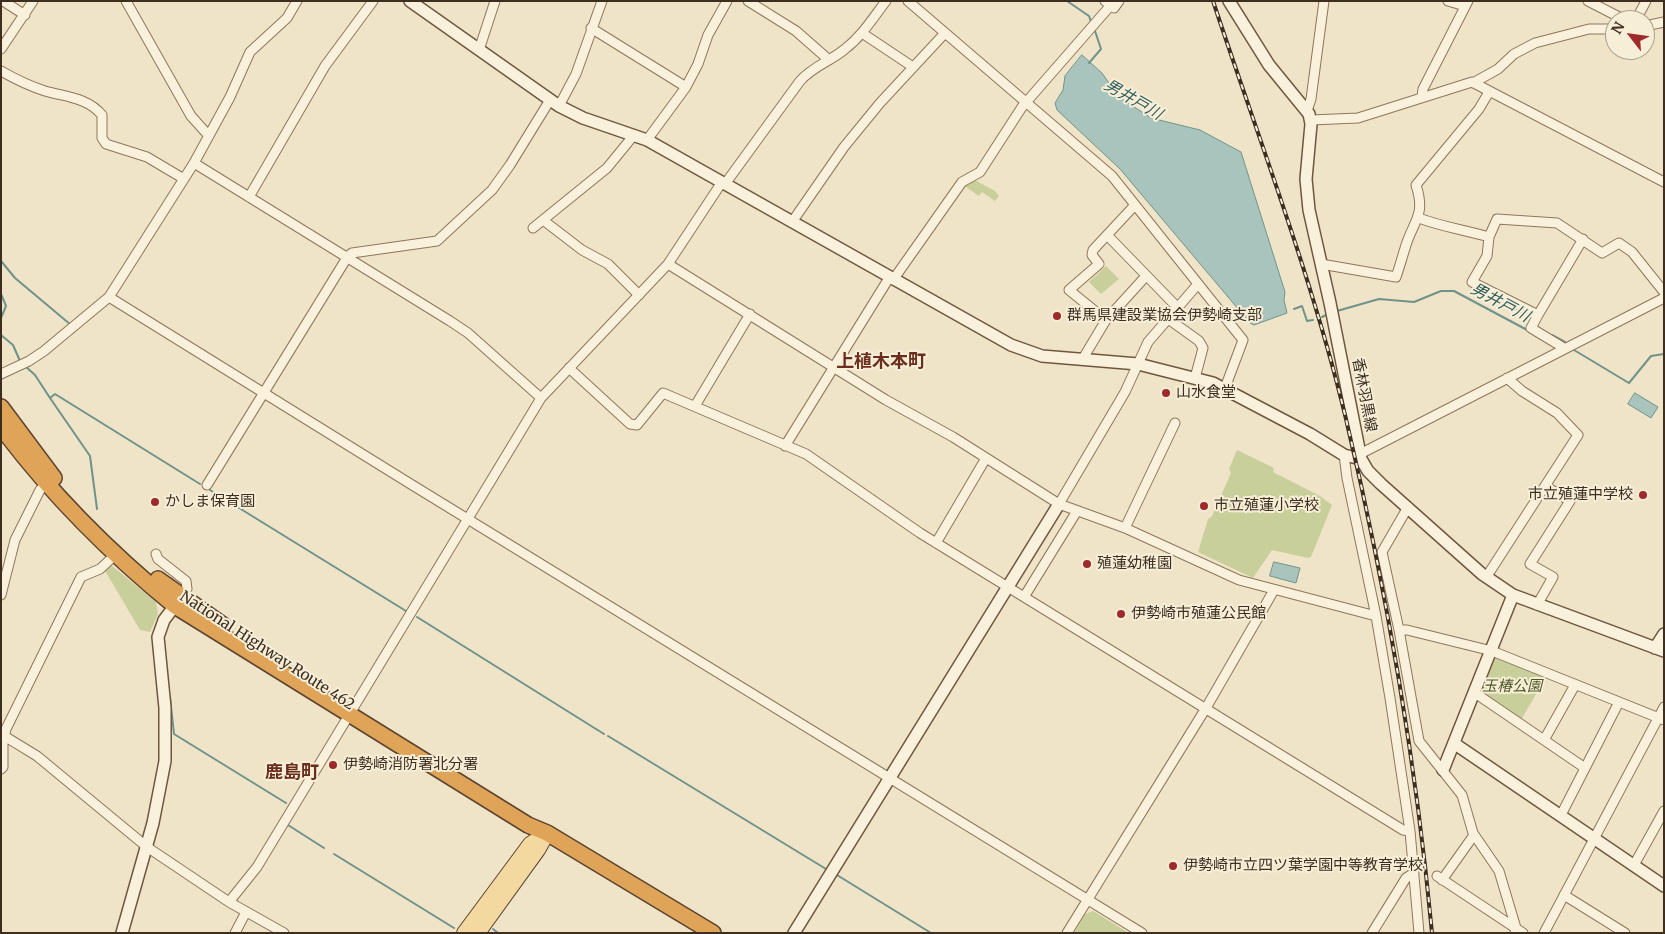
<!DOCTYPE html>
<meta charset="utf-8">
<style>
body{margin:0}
#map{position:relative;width:1665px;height:934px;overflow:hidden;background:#f0e4c8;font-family:Merriweather,serif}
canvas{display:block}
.frame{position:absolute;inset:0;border:2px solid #3d2e20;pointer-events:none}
.north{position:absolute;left:1605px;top:10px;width:50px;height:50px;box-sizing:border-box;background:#f7eed8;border:1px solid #ada18e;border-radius:50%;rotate:300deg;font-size:14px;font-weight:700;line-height:20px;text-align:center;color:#3d2e20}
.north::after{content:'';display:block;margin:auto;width:18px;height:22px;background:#9e2a2b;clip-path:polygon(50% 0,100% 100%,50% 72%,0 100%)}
</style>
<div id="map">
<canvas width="1665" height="934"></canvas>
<div class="frame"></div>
<div class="north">N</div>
</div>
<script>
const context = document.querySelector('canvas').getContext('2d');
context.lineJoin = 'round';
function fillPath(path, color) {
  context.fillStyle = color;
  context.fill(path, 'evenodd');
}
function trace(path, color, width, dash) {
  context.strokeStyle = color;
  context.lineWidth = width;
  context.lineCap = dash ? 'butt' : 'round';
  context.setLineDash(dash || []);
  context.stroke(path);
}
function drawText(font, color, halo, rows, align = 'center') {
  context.font = font + ' Merriweather,"Noto Sans JP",serif';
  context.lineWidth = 4;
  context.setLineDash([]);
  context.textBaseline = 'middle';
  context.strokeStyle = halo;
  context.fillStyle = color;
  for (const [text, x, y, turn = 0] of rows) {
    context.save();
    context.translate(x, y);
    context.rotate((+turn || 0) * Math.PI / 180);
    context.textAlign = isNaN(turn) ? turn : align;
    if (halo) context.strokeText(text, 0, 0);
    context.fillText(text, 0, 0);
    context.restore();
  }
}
const green = new Path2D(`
 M973,179l22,12 4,5 -4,5 -13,-9 -3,4 -16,-11z
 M1106,266l13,13 -18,15 -12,-12z
 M1237,450l37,18 -1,4 47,24 12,9 -21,52 -3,1 -36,-8 -19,28 -55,-26 10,-33 4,-3 19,-43 -2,-4z
 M111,565l45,37 2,12 -8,18 -10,-2 -36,-61z
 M1497,658l49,19 -25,43 -37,-25 -2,-5 12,-31z
 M1093,911l36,22h-55l11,-19z`);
const water = new Path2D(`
 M1082,55l20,18 17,24 32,21 49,12 41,22 44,140 -1,8 3,13 -33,12 -4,-2 -130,-154 -63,-59 -2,-7 8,-13 2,-14z
 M1635,393l23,14 -7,11 -23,-14z
 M1274,562l26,6 -4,15 -26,-7z`);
const stream = new Path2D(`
 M1067,1l22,15 2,6
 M1089,63l12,-14 -7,-21
 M1,261l14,17 56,47
 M1,294l5,12 -5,12
 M1294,309l8,-3 5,15 6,-1
 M1337,311l42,-12 35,3 27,-11h13l75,40
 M1322,317l6,-3
 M1,335l12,10 7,16
 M1552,335l13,7
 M1574,350l55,33 22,-27 13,-2
 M25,366l10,9 15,23 5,-4 145,90
 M50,398l40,58 7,53
 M210,490l196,121
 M417,617l187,117
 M170,697l4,37 112,69
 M608,736l218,133
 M288,825l36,23
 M334,854l120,74
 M837,875l94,58
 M493,929l5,4`);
const street = new Path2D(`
 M3,1l22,14
 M126,1l65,115 18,20
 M748,1l48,30 33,29
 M908,1l204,175 131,164 -18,48
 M1105,1l9,7 5,-7
 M1448,1l17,5
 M1588,1l37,19
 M1636,20l10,-19
 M1645,26l19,-4
 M591,28l95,59
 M862,33l51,34
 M1,49l32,-48
 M479,50l16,-49
 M1,71c14,8 28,15 44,20 20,6 42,6 57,24v23l4,6 41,13 37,22
 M1473,83l25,-14 16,-15 21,-11 54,-14h26
 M1422,96l1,-7 45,-88
 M559,106l17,-32 26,-73
 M1307,111l4,-12 13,-98
 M1311,120l47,-2 114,-36 192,100
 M647,140l39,-53 12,-23 10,-29 19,-34
 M194,163l256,158 18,12 73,65
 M725,184l75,-103c13,-15 31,-20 45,-32 17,-13 28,-31 41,-48
 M249,197l76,-131 48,-65
 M1419,218c23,9 47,12 70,19
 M543,220l39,30 26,14 31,31
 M792,222l52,-75 36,-44 65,-70
 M533,228l74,-60 27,-33
 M1108,236l69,71
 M668,264l218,136 67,37 106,67 66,24 114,52 137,36
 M1321,264l75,13c4,-11 7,-23 11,-35 9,-24 18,-29 9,-57l63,-76 10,-17
 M893,280l69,-98 18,-10 42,-65 89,-102
 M109,297l300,186 733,450
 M1538,315l45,-76
 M1167,318l32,23 4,7 -8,30
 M1106,320l-37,-30 30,-26 -7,-9 1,-5 42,-45
 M1564,348l-33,-20 7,-13 -66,-33 15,-26 2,-19 8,-18 60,4 45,30 17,-10 13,9 32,40
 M1082,360l24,-40 40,-44
 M569,368l61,56 7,1 26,-32 143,61 114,79 483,297 7,1
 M1,374l28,-13 15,-10 65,-54 85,-134 36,-66 20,-45 37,-34 10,-17
 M1507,378l15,13 35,22 21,22 -33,51 25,15 -40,63 23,13 -16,28
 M695,406l55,-92
 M785,446l104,-168
 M1360,454l304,-156
 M1344,455l3,23 29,138 14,82 20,133 9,102
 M207,485l141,-229 4,-3 85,-12 55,-51 18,-25 40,-65
 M1059,504l66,-112 23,-50 50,-58
 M1408,507l-26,45 17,78 20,111 43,54 11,38 26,38 17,57 -1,5
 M1125,528l50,-105
 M936,543l50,-85
 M156,554l2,5 28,22 1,8 -6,8
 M1487,576l58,-90
 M1,595l14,-55 25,-50 7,-7
 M1024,597l53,-86
 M1399,630h8l85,21 172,69
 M1475,693l110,75
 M1,734l36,22 110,91 82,55 55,31
 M1544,740l31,-55
 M1,769l2,-2v-25l3,-13 75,-152 19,-8 15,-14
 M1561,815l58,-113
 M1634,865l30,-54
 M1437,876l86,57
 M1442,880l32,-45
 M1564,895l61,38
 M229,902l28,-35 284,-469 127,-134 54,-82
 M235,933l11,-21
 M1067,933l139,-225 68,-118
 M1372,933l34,-55 8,-5
 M1544,933l120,-226`);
const secondary = new Path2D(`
 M410,1l149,105 24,12 64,22 364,205 31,11 96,8 75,19 97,51 34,21 17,4
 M1229,1l40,64 40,49 2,10 -5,55 3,31 21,93 31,156 7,12 13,13 101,90 31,21 151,56
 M1655,648l9,-14
 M1455,744l209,142
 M1443,770l70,-175
 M122,933l31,-110 12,-62v-53l-7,-71 6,-17 16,-21
 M794,933l265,-429`);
const primary = new Path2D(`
 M464,933l66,-89 17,-11
 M478,933l60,-83 9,-16`);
const highway = new Path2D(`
 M1,407l53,71
 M1,427c50,67 109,126 174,179l353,219 19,8 166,100
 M158,579l65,46`);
const rail = new Path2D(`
 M1213,1c46,139 99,276 133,418 40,169 70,342 86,514`);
const markers = [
 [1057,316,5,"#9e2a2b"],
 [1166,393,5,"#9e2a2b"],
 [1643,495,5,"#9e2a2b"],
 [155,502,5,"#9e2a2b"],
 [1204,506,5,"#9e2a2b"],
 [1087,564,5,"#9e2a2b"],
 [1121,614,5,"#9e2a2b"],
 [333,765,5,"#9e2a2b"],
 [1173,866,5,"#9e2a2b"]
];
const poiNames = [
 ["群馬県建設業協会伊勢崎支部",1067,316],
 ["山水食堂",1176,393],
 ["市立殖蓮中学校",1633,495,"right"],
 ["かしま保育園",165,502],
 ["市立殖蓮小学校",1214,506],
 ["殖蓮幼稚園",1097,564],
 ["伊勢崎市殖蓮公民館",1131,614],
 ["伊勢崎消防署北分署",343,765],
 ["伊勢崎市立四ツ葉学園中等教育学校",1183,866]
];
const streetNames = [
 ["香林羽黒線",1364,395,79],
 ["National Highway Route 462",267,651,33]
];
const parkNames = [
 ["玉椿公園",1512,687]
];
const waterNames = [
 ["男井戸川",1133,100,30],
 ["男井戸川",1500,303,28]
];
const quarterNames = [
 ["上植木本町",881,362],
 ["鹿島町",292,773]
];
fillPath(green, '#c9cf9b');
fillPath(water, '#a9c4bc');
trace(water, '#6f938a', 1);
trace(stream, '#6f938a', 2);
trace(street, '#8d765c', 11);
trace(secondary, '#6f573f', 14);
trace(primary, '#5b4430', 16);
trace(highway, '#5b4430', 18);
trace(street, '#faf1dc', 9);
trace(secondary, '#faf1dc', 11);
trace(primary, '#f3d9a0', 14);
trace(highway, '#e0a458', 15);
trace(rail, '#3d2e20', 4);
trace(rail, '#f7eed8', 2, [5.5]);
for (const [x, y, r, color] of markers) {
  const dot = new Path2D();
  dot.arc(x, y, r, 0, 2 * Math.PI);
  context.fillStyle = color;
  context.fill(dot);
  trace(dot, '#f7eed8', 2);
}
drawText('15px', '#3d2e20', '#f7eed8', poiNames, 'left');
drawText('15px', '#3d2e20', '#f7eed8', streetNames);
drawText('italic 15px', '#4d5a26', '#f7eed8', parkNames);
drawText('italic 16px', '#2f5d5a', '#f7eed8', waterNames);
drawText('bold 18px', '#6b2e1e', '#f7eed8', quarterNames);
</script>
